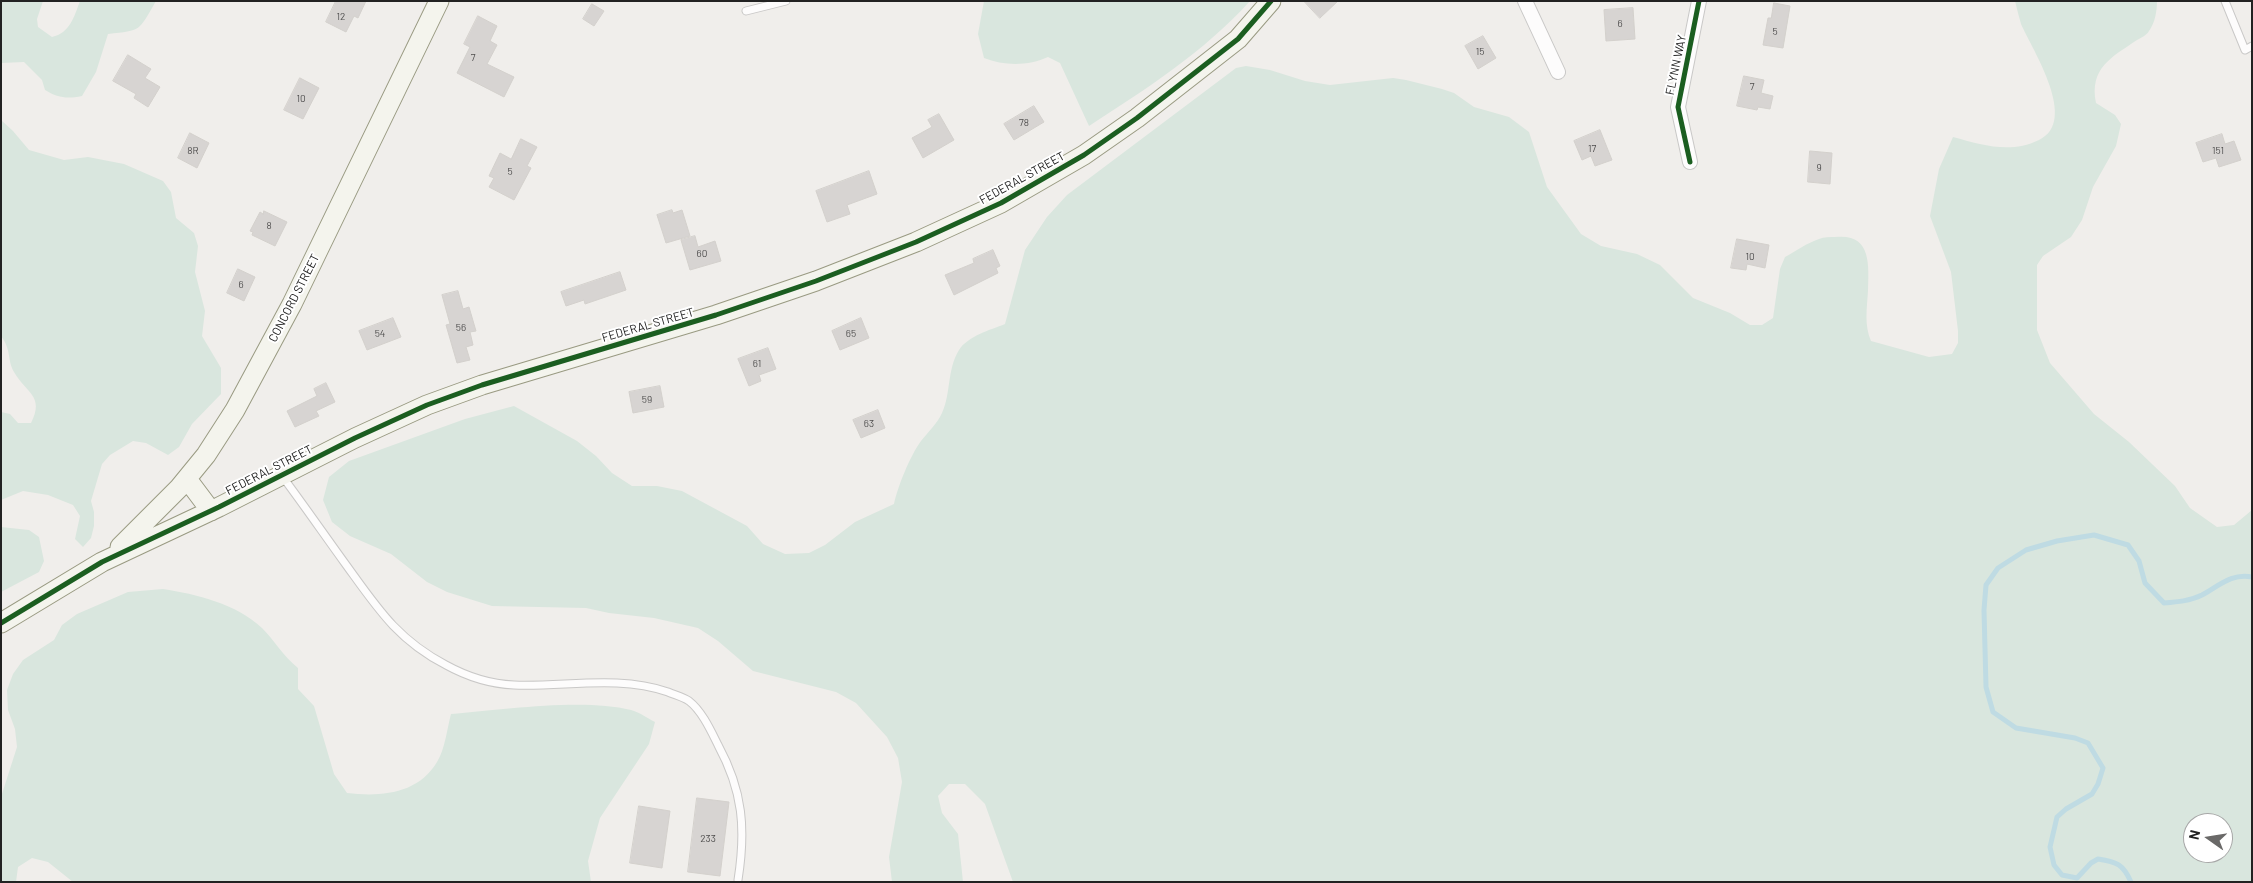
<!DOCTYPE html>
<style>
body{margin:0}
#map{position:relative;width:2253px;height:883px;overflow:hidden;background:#f0eeeb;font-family:Barlow,sans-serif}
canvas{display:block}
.frame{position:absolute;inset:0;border:2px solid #222;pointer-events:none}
.north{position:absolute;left:2183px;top:813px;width:50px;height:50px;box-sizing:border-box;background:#fff;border:1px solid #a7a7a7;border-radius:50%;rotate:283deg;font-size:14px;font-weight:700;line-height:20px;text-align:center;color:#222}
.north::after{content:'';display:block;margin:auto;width:18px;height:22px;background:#6a6968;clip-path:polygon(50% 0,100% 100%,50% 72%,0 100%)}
</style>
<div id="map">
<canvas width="2253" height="883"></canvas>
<div class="frame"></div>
<div class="north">N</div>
</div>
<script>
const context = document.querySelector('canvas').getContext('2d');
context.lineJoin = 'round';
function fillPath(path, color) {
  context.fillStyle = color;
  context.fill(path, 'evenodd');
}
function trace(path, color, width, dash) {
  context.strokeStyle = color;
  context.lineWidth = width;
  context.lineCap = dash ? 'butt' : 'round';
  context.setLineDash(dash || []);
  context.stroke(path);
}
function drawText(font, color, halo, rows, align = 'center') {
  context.font = font + ' Barlow,sans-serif';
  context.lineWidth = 4;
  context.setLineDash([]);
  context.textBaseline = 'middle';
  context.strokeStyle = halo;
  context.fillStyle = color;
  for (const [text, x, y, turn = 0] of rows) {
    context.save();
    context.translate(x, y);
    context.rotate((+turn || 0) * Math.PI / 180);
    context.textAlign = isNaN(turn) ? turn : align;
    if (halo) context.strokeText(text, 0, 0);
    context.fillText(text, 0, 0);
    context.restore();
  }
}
const wetland = new Path2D(`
 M1,1h42l-6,18 1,8 14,10c18,-4 22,-20 28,-36h76c-18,31 -14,29 -48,33l-12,38 -14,24c-15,3 -24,2 -37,-6l-3,-10 -18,-18 -23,1z
 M984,1h266c-46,51 -104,88 -161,125l-29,-63 -12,-6c-19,9 -44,9 -64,1l-6,-24z
 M2015,1h142c0,10 -2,22 -8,30 -2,4 -8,7 -12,9 -25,17 -48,28 -41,63l19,12 6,9 -5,22 -23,41 -11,33 -11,17 -28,19 -6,9v65l13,33 44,51 35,28 46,44 15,22 27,19 17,-2 18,-15v372h-1239l-28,-78 -20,-20h-16l-11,12 4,17 16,21 5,48h-71l-3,-25 13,-75 -4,-24 -11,-21 -31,-34 -20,-11 -83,-21 -35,-30 -20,-13 -44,-10 -45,-5 -23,-5 -94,-2 -45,-14 -20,-10 -36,-28 -41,-18 -18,-14 -9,-22 6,-23 20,-16 116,-42 49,-13 63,35 19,15 16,17 20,13h25l25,5 65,35 16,18 22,10 24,-1 16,-8 30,-23 39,-18c4,-18 16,-48 27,-63 7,-9 16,-17 21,-28 9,-19 5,-44 17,-63 9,-14 31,-20 46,-26l20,-74 22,-33 20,-22 169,-127 10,-2 24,4 35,11 25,4 63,-7 13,2 36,9 12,4 20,14 35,10 20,15 18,55 34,47 20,12 36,8 23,11 33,33 37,15 20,12h12l11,-7 7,-49 5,-12c11,-6 22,-14 34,-18 5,-2 11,-2 16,-2 36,-4 34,26 33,54 -1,17 -4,34 3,50l58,16 23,-3 6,-11v-12l-7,-59 -21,-56 9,-47 14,-32c29,8 57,17 86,3 40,-19 -6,-89 -18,-116 -2,-7 -4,-15 -6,-23zM2193,823h30v30h-30z
 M1,120l12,11 16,19 35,10 24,-3 36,7 39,17 8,11 5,26 18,15 4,13 -3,26 10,39 -3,25 19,32v26l-29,30 -13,23 -11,8 -22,-12 -13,-2 -23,14 -8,9 -11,37 3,11v14l-3,12 -8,9 -8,-8 5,-23 -7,-11 -25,-10 -25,-4 -22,9v-88l9,2 8,9h13c14,-27 -5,-30 -17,-51 -7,-12 -2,-21 -13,-36z
 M1,527l28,3 10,7 5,24 -5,11 -38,20z
 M163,589c33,5 74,15 99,39 13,13 21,28 36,40v21l16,17 20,68 13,19c34,4 71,1 90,-31 8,-13 10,-33 14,-48 52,-4 131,-16 180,-4 8,2 16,8 24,12l-6,22 -49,74 -12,43 3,21h-518l-25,-20 -16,-4 -14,9 -2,15h-15v-85l16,-50 -2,-18 -7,-19 -1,-20 6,-16 10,-14 31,-20 8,-15 15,-11 51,-22z`);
const stream = new Path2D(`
 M2131,882c-8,-18 -14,-20 -33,-23l-7,4 -14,15 -15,-3 -8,-10 -4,-18 7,-30 9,-8 26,-15 6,-10 5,-16 -15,-25 -13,-5 -59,-10 -23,-16 -7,-25 -2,-77 2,-25 12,-17 28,-18 31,-9 37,-6 34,10 11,16 6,22 19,20c13,-1 26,-2 38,-8 17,-9 29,-22 50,-18`);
const building = new Path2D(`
 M336,1h30l-8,17 -4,-2 -8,16 -20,-10z
 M1304,1h34l-18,17z
 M1774,3l16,3 -7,42 -20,-3 5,-27h3z
 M592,4l12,7 -10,15 -11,-7z
 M1633,8l2,31 -29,2 -2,-31z
 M478,16l19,10 -7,15 7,4 -10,19 27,13 -10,20 -47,-24 13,-26 -6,-3z
 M1483,36l13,22 -18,11 -13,-23z
 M128,55l23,14 -6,9 15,9 -12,20 -14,-9 2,-4 -23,-13z
 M1744,76l20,4 -3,13 12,3 -3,13 -12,-2 -1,3 -20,-4z
 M300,78l19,10 -16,31 -19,-9z
 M1034,106l10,16 -30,18 -10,-16z
 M939,114l15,26 -31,18 -11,-20 20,-11 -4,-7z
 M1600,130l12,30 -17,6 -4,-10 -9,4 -8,-19z
 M190,133l19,10 -12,25 -19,-10z
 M2222,134l3,10 9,-3 7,19 -22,7 -3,-9 -13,4 -7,-19z
 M521,139l16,8 -10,19 4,2 -17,32 -25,-13 5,-9 -5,-2 11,-23 11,6z
 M1810,151l22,2 -2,31 -22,-2z
 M869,171l8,23 -30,11 3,9 -23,8 -11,-31z
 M672,210l1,3 9,-3 8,26 -24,7 -9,-28z
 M264,211l23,11 -12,24 -23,-11 1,-3 -3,-1 10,-19 3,2z
 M695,236l3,11 17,-6 6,20 -31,9 -9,-30z
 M1737,239l32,6 -4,23 -18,-4 -1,6 -15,-2z
 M993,250l7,16 -4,2 2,5 -44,22 -9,-20 29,-12 -1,-4z
 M238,269l17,8 -11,24 -17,-8z
 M620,272l6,18 -41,14 -1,-4 -18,6 -5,-14z
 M458,291l5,18 6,-2 7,24 -6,1 3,13 -7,2 4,13 -13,3 -11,-38 4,-1 -8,-29z
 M393,318l8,19 -34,13 -8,-19z
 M861,318l8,20 -29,12 -8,-19z
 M768,348l8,21 -17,6 2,6 -12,5 -11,-27z
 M326,383l9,19 -19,9 3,5 -24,11 -8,-16 30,-15 -3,-7z
 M660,386l4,21 -31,6 -4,-21z
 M878,410l7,18 -24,10 -8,-18z
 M697,798l32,4 -9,74 -32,-4z
 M639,806l31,5 -8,57 -32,-5z`);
const lane = new Path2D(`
 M2225,1l20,49 7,-4
 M746,11l40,-10
 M282,476c21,28 41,57 62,86 32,44 52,77 102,103 20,11 45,19 68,20 52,2 104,-10 154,7 7,3 15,5 21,9 13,10 22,30 29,44 25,46 28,84 20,135`);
const street = new Path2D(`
 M1525,1l33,71
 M1690,162l-12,-55 21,-106`);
const secondary = new Path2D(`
 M187,479l24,32
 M120,547l59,-59 27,-33 29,-45 57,-106 147,-303
 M1,623l101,-61 117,-55 136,-69 72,-33 55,-20 234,-70 100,-34 100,-39 85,-39 83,-48 53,-37 101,-79 33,-38`);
const cycleway = new Path2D(`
 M1690,162l-12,-55 21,-106
 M1,623l101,-61 117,-55 136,-69 72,-33 55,-20 234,-70 100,-34 100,-39 85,-39 83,-48 53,-37 101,-79 33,-38`);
const numberNames = [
 ["12",341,17],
 ["6",1620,24],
 ["5",1775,32],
 ["15",1480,52],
 ["7",473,58],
 ["7",1752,87],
 ["10",301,99],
 ["78",1024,123],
 ["17",1592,149],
 ["8R",193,151],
 ["151",2218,151],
 ["9",1819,168],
 ["5",510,172],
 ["8",269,226],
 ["60",702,254],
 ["10",1750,257],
 ["6",241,285],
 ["56",461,328],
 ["54",380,334],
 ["65",851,334],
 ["61",757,364],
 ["59",647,400],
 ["63",869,424],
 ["233",708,839]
];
const streetNames = [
 ["FLYNN WAY",1676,65,-78],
 ["FEDERAL STREET",1022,178,-29],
 ["CONCORD STREET",294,298,-63],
 ["FEDERAL STREET",648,325,-16],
 ["FEDERAL STREET",269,470,-27]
];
fillPath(wetland, '#d9e6de');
trace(stream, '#bfdbe3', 5);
fillPath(building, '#d7d4d2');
trace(building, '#d3d0cc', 1);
trace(lane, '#c9c8c7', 9);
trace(street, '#c9c8c7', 16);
trace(secondary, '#999a82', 21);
trace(lane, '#fdfcfc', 7);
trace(street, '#fdfcfc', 14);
trace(secondary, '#f4f4ed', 19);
trace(cycleway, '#1b5e20', 5);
drawText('10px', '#4f4e4e', null, numberNames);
drawText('12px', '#222', '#fff', streetNames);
</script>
